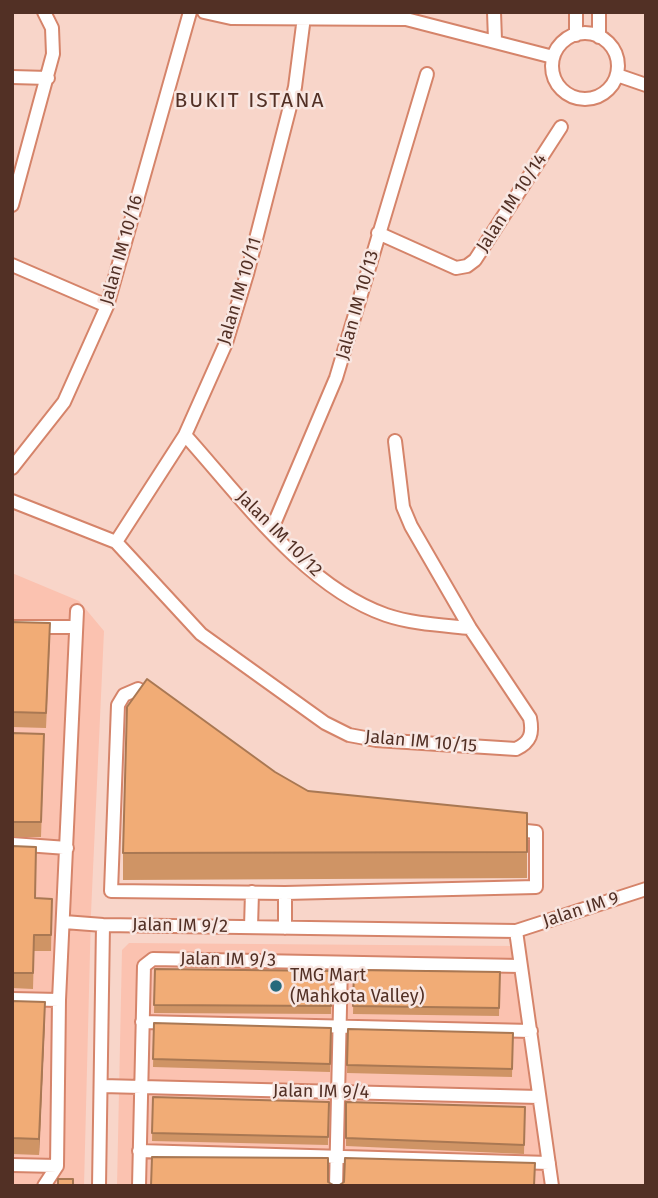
<!DOCTYPE html>
<style>
body{margin:0}
#map{position:relative;width:658px;height:1198px;overflow:hidden;background:#f8d5c9;font-family:"Fira Sans",sans-serif}
canvas{display:block}
.frame{position:absolute;inset:0;border:14px solid #523025;pointer-events:none}
</style>
<div id="map">
<canvas width="658" height="1198"></canvas>
<div class="frame"></div>
</div>
<script>
const context = document.querySelector('canvas').getContext('2d');
context.lineJoin = 'round';
function fillPath(path, color) {
  context.fillStyle = color;
  context.fill(path, 'evenodd');
}
function trace(path, color, width, dash) {
  context.strokeStyle = color;
  context.lineWidth = width;
  context.lineCap = dash ? 'butt' : 'round';
  context.setLineDash(dash || []);
  context.stroke(path);
}
function drawText(font, color, halo, rows, align = 'center') {
  context.font = font + ' "Fira Sans",sans-serif';
  context.lineWidth = 5;
  context.setLineDash([]);
  context.textBaseline = 'middle';
  context.strokeStyle = halo;
  context.fillStyle = color;
  for (const [text, x, y, turn = 0] of rows) {
    context.save();
    context.translate(x, y);
    context.rotate((+turn || 0) * Math.PI / 180);
    context.textAlign = isNaN(turn) ? turn : align;
    if (halo) context.strokeText(text, 0, 0);
    context.fillText(text, 0, 0);
    context.restore();
  }
}
const built = new Path2D(`
 M12,573l67,28 25,30 -13,282 -7,273h-72z
 M129,943l386,3 44,240h-442l5,-236z`);
const minor = new Path2D(`
 M204,12l27,6 175,1 147,38
 M494,12l1,28
 M576,12v23
 M599,12v25
 M552 66a33 33 0 1 1 66 0a33 33 0 1 1-66 0Z
 M617,75l29,10
 M12,77l36,1
 M12,205l41,-151 -1,-26 -8,-16
 M378,233l78,35 11,-2 8,-6 86,-133
 M12,265l95,41
 M185,435c55,61 120,152 201,180 27,9 55,10 84,13
 M12,468l52,-66 43,-96 83,-294
 M12,501l104,41 85,92 124,89 24,12 27,5 140,9c15,-7 17,-16 14,-31l-60,-90 -59,-102 -8,-19 -8,-66
 M271,531l65,-153 91,-304
 M116,542l69,-107 41,-92 21,-69 48,-187 9,-70
 M12,627h64
 M138,689l160,112 16,8 222,23v55l-251,6 -174,-2 7,-186 6,-10z
 M12,844l55,4
 M64,922l39,3 413,6 130,-42
 M251,927l1,-35
 M285,928v-35
 M516,931l36,255
 M12,999l47,1
 M142,1022l389,9
 M102,1086l437,11
 M139,1151l410,12
 M12,1165l45,1
 M44,1186l13,-20 2,-166 18,-389
 M99,1186l4,-261
 M139,1186l5,-220 9,-7 367,7
 M336,1186l5,-223`);
const wall = new Path2D(`
 M12,622l38,16 -4,90 -34,-1z
 M12,733l32,16 -3,88h-29z
 M275,772l33,19 219,22v65l-404,2v-27z
 M12,846l23,52 17,1 -1,52h-17l-1,38 -21,-1z
 M155,969l177,2 -1,43 -177,-1z
 M354,970l146,2 -1,44 -146,-2z
 M12,1001l33,17 -6,137 -27,-1z
 M154,1023l177,5 -1,44 -177,-5z
 M348,1029l165,4 -1,44 -165,-4z
 M153,1097l176,5 -1,43 -176,-4z
 M346,1102l179,5 -1,47 -178,-8z`);
const shadedWall = new Path2D(`
 M45,1002v16l-6,137v-16z`);
const building = new Path2D(`
 M12,622l38,1 -4,90 -34,-1z
 M147,679l128,93 33,19 219,22v39l-404,1 4,-146z
 M12,733l32,1 -3,88h-29z
 M12,846l24,1 -1,51 17,1 -1,36h-17l-1,38h-21z
 M155,969l177,2 -1,35 -177,-1z
 M354,970l146,2 -1,36 -146,-2z
 M12,1001l33,1 -6,137 -27,-1z
 M154,1023l177,5 -1,36 -177,-5z
 M348,1029l165,4 -1,36 -165,-4z
 M153,1097l176,5 -1,35 -176,-4z
 M346,1102l179,5 -1,38 -178,-7z
 M152,1157l176,1v24l7,4h-184z
 M345,1158l190,5 -1,23h-196l6,-4z
 M58,1179h15v7h-15z`);
const markers = [
 [276,986,7,"#276a7c"]
];
const streetNames = [
 ["Jalan IM 10/14",512,203,-57],
 ["Jalan IM 10/16",122,250,-74],
 ["Jalan IM 10/11",240,291,-73],
 ["Jalan IM 10/13",358,305,-74],
 ["Jalan IM 10/12",279,534,45],
 ["Jalan IM 10/15",421,742,5],
 ["Jalan IM 9",581,910,-18],
 ["Jalan IM 9/2",180,926,1],
 ["Jalan IM 9/3",228,960,1],
 ["Jalan IM 9/4",321,1092,1]
];
const poiNames = [
 ["TMG Mart",290,976],
 ["(Mahkota Valley)",290,997]
];
const quarterNames = [
 ["BUKIT ISTANA",250,101]
];
fillPath(built, '#fbc2b0');
trace(minor, '#d5846a', 16);
trace(minor, '#fff', 12);
fillPath(wall, '#cf9465');
fillPath(shadedWall, '#a97853');
fillPath(building, '#f1ac76');
trace(building, '#a97853', 2);
for (const [x, y, r, color] of markers) {
  const dot = new Path2D();
  dot.arc(x, y, r, 0, 2 * Math.PI);
  context.fillStyle = color;
  context.fill(dot);
  trace(dot, '#f8e6e1', 2.5);
}
drawText('18px', '#523025', '#f8e6e1', streetNames);
drawText('18px', '#523025', '#f8e6e1', poiNames, 'left');
context.letterSpacing = '2px';
drawText('21px', '#523025', '#f8e6e1', quarterNames);
context.letterSpacing = '0px';
</script>
